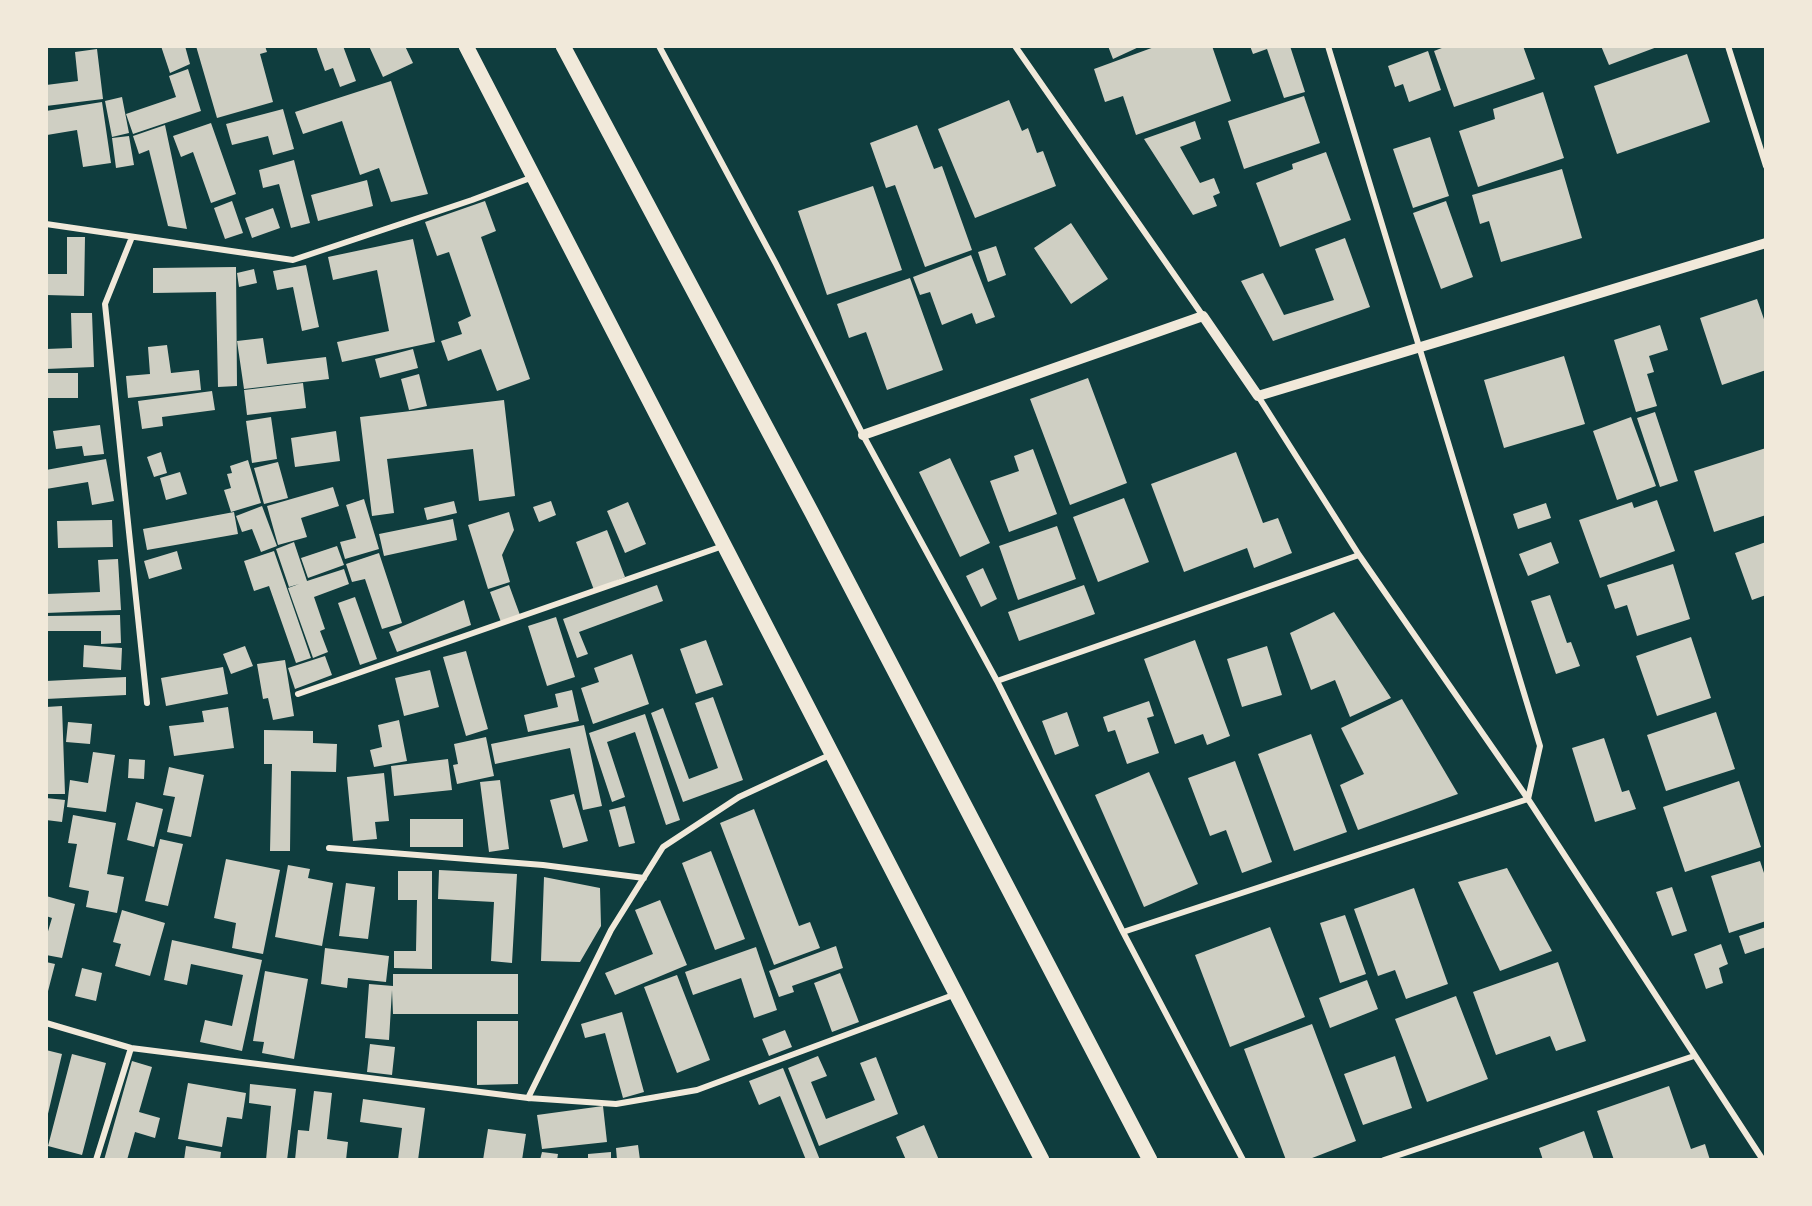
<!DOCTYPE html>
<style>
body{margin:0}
#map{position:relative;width:1812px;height:1206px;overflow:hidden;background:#0f3d3e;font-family:"Fira Sans Condensed",sans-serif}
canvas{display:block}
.frame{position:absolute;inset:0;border:48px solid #f1e9da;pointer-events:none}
</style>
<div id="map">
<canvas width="1812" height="1206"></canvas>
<div class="frame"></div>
</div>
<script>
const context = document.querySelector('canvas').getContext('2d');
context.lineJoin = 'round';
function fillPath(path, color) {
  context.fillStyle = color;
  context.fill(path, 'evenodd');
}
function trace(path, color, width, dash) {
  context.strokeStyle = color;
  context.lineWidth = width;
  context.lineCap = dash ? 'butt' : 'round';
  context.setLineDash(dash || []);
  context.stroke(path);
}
const building = new Path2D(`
 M161,46h24l5,18 -20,9z
 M196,46h69l2,6 -7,2 13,48 -56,16z
 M316,46h27l13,35 -16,6 -7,-19 -8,3z
 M369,46h36l8,17 -30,14z
 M1108,46h33l-28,13z
 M1157,46h55l19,55 -95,34 -13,-39 -18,6 -11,-33z
 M1250,46h40l15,46 -21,6 -17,-49 -14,5z
 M1447,46h76l12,33 -81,28 -20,-56z
 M1601,46h56v1l-48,18z
 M97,49l6,50 -57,7v-21l32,-4 -3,-29z
 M1428,51l13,39 -32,12 -6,-18 -8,3 -7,-21z
 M1687,54l23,68 -93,32 -23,-68z
 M188,69l13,42 -68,23 -7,-20 50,-17 -7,-21z
 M391,81l37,113 -37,8 -12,-34 -19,7 -18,-54 -39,13 -8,-22z
 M1543,92l21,66 -86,29 -19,-56 36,-12 -2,-10z
 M1304,96l16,47 -76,26 -16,-48z
 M122,97l7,36 -17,4 -7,-36z
 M1009,100l13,31 6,-3 9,25 6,-2 13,35 -81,32 -37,-89z
 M102,102l9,61 -28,4 -6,-37 -30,5 -1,-24z
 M283,109l11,40 -21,6 -5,-19 -36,9 -6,-21z
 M1195,121l6,18 -21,8 20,36 14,-5 6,15 -7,3 4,10 -24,9 -49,-76z
 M211,123l25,71 -25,9 -18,-51 -12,5 -8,-21z
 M165,125l22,104 -19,-3 -19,-76 -10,4 -6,-18z
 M917,125l17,44 8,-3 30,84 -47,17 -30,-82 -9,3 -16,-45z
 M129,136l5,29 -18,3 -4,-30z
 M1430,137l19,59 -36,12 -20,-59z
 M1326,152l25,68 -71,27 -24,-64 37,-14 -1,-5z
 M294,160l16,63 -19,5 -12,-44 -16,4 -4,-18z
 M1562,169l20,69 -81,24 -12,-41 -9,3 -8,-29z
 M367,180l6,26 -55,15 -7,-26z
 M873,186l29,84 -75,25 -29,-84z
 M232,201l11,32 -18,6 -11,-31z
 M485,201l11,30 -15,6 49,142 -33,12 -16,-42 -33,12 -7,-20 21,-7 -4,-12 13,-6 -22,-64 -12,4 -12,-34z
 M1446,201l27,76 -32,12 -28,-76z
 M273,208l7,20 -28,10 -7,-20z
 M1071,223l37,56 -37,25 -37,-56z
 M67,237h18l-1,59 -38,-1v-21h21z
 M1345,238l25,69 -97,34 -32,-60 22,-8 21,42 50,-15 -19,-51z
 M413,239l22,103 -93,20 -5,-20 52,-11 -12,-61 -44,10 -5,-23z
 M996,246l10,29 -18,7 -10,-30z
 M971,255l24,62 -19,7 -4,-11 -30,12 -12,-33 -10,3 -7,-18z
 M306,265l13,62 -17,4 -9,-44 -16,3 -4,-19z
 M236,267l1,119 -19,1 -2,-95 -63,1v-25z
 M254,269l3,14 -18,4 -2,-14z
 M910,278l33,92 -56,20 -21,-58 -17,6 -12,-34z
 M1757,299l9,26v45l-44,15 -22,-67z
 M71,313h21l2,54 -48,2v-20l26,-1z
 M1660,325l8,25 -19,6 5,16 -7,2 10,32 -21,6 -22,-72z
 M263,338l4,26 59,-7 3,22 -85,10 -7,-48z
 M167,345l4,28 28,-3 2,20 -73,8 -2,-22 24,-2 -2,-27z
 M413,349l5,19 -38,10 -5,-19z
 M1564,356l21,68 -81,24 -20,-68z
 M46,373h32v25h-32z
 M419,374l8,32 -18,4 -8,-31z
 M1088,378l39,105 -57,22 -40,-106z
 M303,383l3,25 -59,7 -3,-25z
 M212,391l3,19 -53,7 1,9 -21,3 -4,-28z
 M504,400l11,96 -36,5 -6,-52 -86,10 7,54 -22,3 -12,-99z
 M1655,412l23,69 -18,6 -23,-69z
 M271,417l6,42 -25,4 -6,-42z
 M1631,417l25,69 -39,14 -24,-69z
 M100,425l4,29 -20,2 -2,-10 -26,3 -3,-18z
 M336,431l4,30 -45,6 -4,-29z
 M1766,448v67l-52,17 -20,-61z
 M1033,449l24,65 -48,18 -19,-51 29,-10 -5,-15z
 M161,452l6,21 -13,4 -7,-20z
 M1236,452l27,71 15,-5 14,35 -38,15 -7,-20 -63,24 -33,-88z
 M950,458l40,85 -30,14 -41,-85z
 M106,459l8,42 -22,4 -4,-23 -42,7v-19z
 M248,460l13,43 -30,9 -7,-22 7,-2 -4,-14 5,-1 -2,-7z
 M278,462l10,36 -24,6 -10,-36z
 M180,472l7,22 -21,6 -6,-22z
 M333,487l6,19 -38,12 6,19 -29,8 -11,-39z
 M1124,498l25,64 -51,20 -25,-65z
 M364,499l15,50 -34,10 -5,-17 16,-4 -10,-33z
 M1657,500l18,51 -75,27 -21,-58 53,-18 2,6z
 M454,501l3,12 -30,7 -3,-12z
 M551,501l5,14 -17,7 -6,-15z
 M628,502l18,42 -21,9 -18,-42z
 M1546,503l5,15 -33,11 -5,-15z
 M262,506l15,40 -16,6 -9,-23 -10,3 -6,-16z
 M234,512l4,22 -91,16 -4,-21z
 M509,512l5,18 -12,25 8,27 -22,7 -20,-64z
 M453,519l4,21 -73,16 -5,-22z
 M112,520l1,27 -55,1 -1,-27z
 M1057,526l19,53 -58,21 -19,-54z
 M607,530l18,47 -31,13 -18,-48z
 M294,542l13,39 37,-12 5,15 -35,13 11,32 -5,2 8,21 -15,6 -25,-70 11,-4 -10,3 -13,-38z
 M1551,542l8,21 -31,13 -9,-22z
 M1766,542v53l-14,5 -17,-47z
 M337,546l7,19 -36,13 -7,-20z
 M177,551l5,18 -33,10 -5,-18z
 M274,551l37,107 -15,5 -27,-77 -15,5 -10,-30z
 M379,553l23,70 -20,6 -17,-50 -13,3 -6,-18z
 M118,559l3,51 -75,3v-19l54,-2 -2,-32z
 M1673,564l17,55 -53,17 -10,-31 -12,4 -8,-24z
 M983,568l14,31 -16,8 -15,-31z
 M509,585l11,30 -19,7 -11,-30z
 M657,585l6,16 -84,31 9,22 -11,4 -14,-39z
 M1084,585l11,29 -76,27 -11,-29z
 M1550,595l17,48 4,-1 9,24 -24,8 -25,-73z
 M355,597l22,62 -17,6 -22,-62z
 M464,600l7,25 -74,27 -8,-20z
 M1334,612l57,86 -41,19 -15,-37 -24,10 -21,-57z
 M120,615l1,28 -20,1v-13h-55v-15z
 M556,617l19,60 -28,9 -19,-60z
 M1691,637l20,61 -54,18 -21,-60z
 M706,640l17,45 -27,9 -16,-45z
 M1195,640l35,96 -23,9 -4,-11 -28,10 -31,-85z
 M84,645l38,3 -1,22 -38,-3z
 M245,646l8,20 -22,8 -8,-20z
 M1267,646l15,49 -40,12 -15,-48z
 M466,651l22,78 -22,7 -23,-79z
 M632,654l17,50 -56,20 -12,-36 18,-6 -5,-14z
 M325,656l7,19 -37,14 -7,-21z
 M285,660l9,56 -21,4 -5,-22 -5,1 -6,-35z
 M223,667l5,27 -62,12 -5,-28z
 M430,670l9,37 -35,9 -9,-38z
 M126,677v18l-80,4v-18z
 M572,690l7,31 -51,11 -4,-17 34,-8 -3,-13z
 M713,697l30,83 -60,22 -32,-89 12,-5 26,71 29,-11 -23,-65z
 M1402,699l56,95 -100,36 -18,-45 24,-11 -23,-46z
 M1149,701l5,15 -7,2 12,35 -32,11 -12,-34 -7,2 -5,-15z
 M62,706l3,88h-18l-1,-87z
 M228,707l6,41 -60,8 -5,-30 35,-4 -2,-11z
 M1067,712l12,34 -24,9 -13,-34z
 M1716,712l19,57 -69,22 -19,-56z
 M645,714l35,106 -14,5 -31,-93 -28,10 18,55 -13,5 -23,-69z
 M399,720l8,41 -33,6 -4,-17 12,-3 -4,-22z
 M68,722l24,2 -2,20 -24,-2z
 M584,725l18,81 -19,4 -13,-62 -75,16 -4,-20z
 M264,730l49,1v12l24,1 -1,28 -45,-1 -1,80h-20l2,-87h-8z
 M1311,734l36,98 -53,19 -36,-97z
 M486,737l8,39 -37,8 -4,-19 5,-1 -4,-20z
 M1604,738l18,54 7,-2 7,19 -41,13 -23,-74z
 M93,752l22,3 -9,57 -39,-5 3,-27 18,3z
 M129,759l16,1 -1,19 -16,-1z
 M448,759l4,31 -58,6 -3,-30z
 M1235,761l37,101 -30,11 -16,-43 -16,6 -22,-58z
 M169,767l35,8 -13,62 -24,-5 8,-35 -12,-2z
 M1149,772l49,112 -54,23 -49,-112z
 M384,773l5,48 -14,1 2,17 -24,2 -6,-64z
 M500,780l9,69 -20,3 -9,-70z
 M1739,781l22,66 -76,25 -22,-65z
 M574,794l14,47 -25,7 -13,-48z
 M46,798l19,2 -3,22 -16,-2z
 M136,802l27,7 -9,38 -27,-7z
 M625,806l10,37 -16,4 -10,-37z
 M754,809l45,117 11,-4 10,26 -46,17 -54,-142z
 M73,815l43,8 -9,51 17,3 -7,36 -31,-6 3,-16 -20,-4 8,-43 -9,-1z
 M410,819h53v28h-53z
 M160,839l23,5 -15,62 -23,-5z
 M711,851l34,88 -30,11 -33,-87z
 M226,859l54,11 -17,84 -31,-6 4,-25 -22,-5z
 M1760,861l6,18v42l-37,12 -18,-57z
 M288,865l22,4 -2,9 25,5 -11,63 -47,-9z
 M1507,868l45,83 -52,20 -42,-89z
 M439,870l78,4 -5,89 -21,-2 3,-59 -56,-3z
 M398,871h34v98l-38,-1v-17h22l1,-51h-19z
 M544,877l56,11 1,38 -21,36 -39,-1z
 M346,883l29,4 -7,52 -29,-3z
 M1672,887l15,44 -15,5 -16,-44z
 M1414,888l34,96 -42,15 -11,-29 -17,6 -24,-67z
 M46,896l29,8 -13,54 -16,-3v-17l6,-20 -6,-2z
 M660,900l27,65 -72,30 -10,-22 48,-19 -18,-44z
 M122,910l43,13 -15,53 -35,-10 6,-22 -8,-2z
 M1345,915l21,59 -26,9 -20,-60z
 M1270,927l35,90 -75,30 -35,-92z
 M1766,927v20l-21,7 -6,-18z
 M172,940l90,20 -20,91 -42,-9 5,-22 27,6 11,-51 -52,-11 -4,21 -23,-5z
 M1721,944l7,20 -9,4 4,15 -17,6 -12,-35z
 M836,946l7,22 -51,18 2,6 -15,5 -10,-26z
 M756,947l21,63 -23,8 -13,-40 -48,17 -8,-23z
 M325,948l64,8 -3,26 -38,-4 -1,10 -26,-4z
 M46,962l9,2 -8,31h-1z
 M1558,962l28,79 -30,10 -6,-15 -54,19 -23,-63z
 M82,968l20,5 -6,28 -21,-5z
 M265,971l43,8 -14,80 -32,-6 2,-11 -11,-1z
 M840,973l19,49 -27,10 -18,-49z
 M393,974h125v40h-125l-1,-24 -3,50 -24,-2 4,-54 24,2z
 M677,975l33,85 -33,13 -33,-86z
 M1367,980l11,29 -48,19 -11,-30z
 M1456,996l32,83 -61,23 -32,-83z
 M622,1012l22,80 -21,6 -18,-65 -20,5 -4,-14z
 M477,1021h41v63l-41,1z
 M1312,1024l44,117 -49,19h-21l-42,-111z
 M785,1030l7,17 -23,9 -7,-17z
 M370,1044l25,3 -3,28 -25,-3z
 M46,1050l16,4 -15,64h-1z
 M72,1054l34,9 -24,92 -34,-9z
 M818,1056l9,20 -16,6 15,37 49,-19 -15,-37 16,-6 22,57 -79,32 -31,-78z
 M1395,1056l17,52 -49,17 -19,-51z
 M132,1061l20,6 -13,45 21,6 -5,20 -20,-6 -8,28h-23z
 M783,1068l37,92h-14l-26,-64 -21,9 -10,-24z
 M188,1083l58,10 -4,26 -15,-2 -5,30 -44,-8z
 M250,1084l46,5 -9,71h-21l5,-54 -22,-3z
 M1669,1086l22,63 14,-5 5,16h-96l-17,-49z
 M314,1091l18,2 -5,46 21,3 -2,18h-51l3,-30 11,1z
 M363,1099l62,9 -7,52h-20l4,-32 -42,-6z
 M603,1106l4,36 -65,7 -5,-34z
 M924,1125l15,35h-33l-10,-23z
 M488,1129l38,5 -4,26h-39z
 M1584,1131l10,29h-51l-4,-12z
 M638,1145l2,15h-23l-1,-12z
 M186,1146l35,6 -1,8h-36z
 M542,1152l16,2 -1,6h-17z
 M611,1152v8h-23v-6z`);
const minor = new Path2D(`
 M659,46l117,218 87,171 134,246 126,251 120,228
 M1015,46l188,270
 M1728,46l38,120
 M46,224l247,36 179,-60 61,-23
 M132,237l-27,67 42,399
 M1258,396l101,159 169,244 235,361
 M997,681l362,-126
 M298,694l425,-148
 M329,848l214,17 101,13
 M1123,932l405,-133 12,-53 -212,-700
 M46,1023l85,25 397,50 88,6 81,-14 259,-96
 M528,1098l83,-168 52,-83 76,-50 93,-43
 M96,1160l35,-112
 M1384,1160l310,-104`);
const tertiary = new Path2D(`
 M863,435l340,-119 55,80 508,-153`);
const primary = new Path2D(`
 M466,46l576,1114
 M563,46l249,467 338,647`);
fillPath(building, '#cfcfc3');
trace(minor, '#f1e9da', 6);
trace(tertiary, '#f1e9da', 10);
trace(primary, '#f1e9da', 15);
</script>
